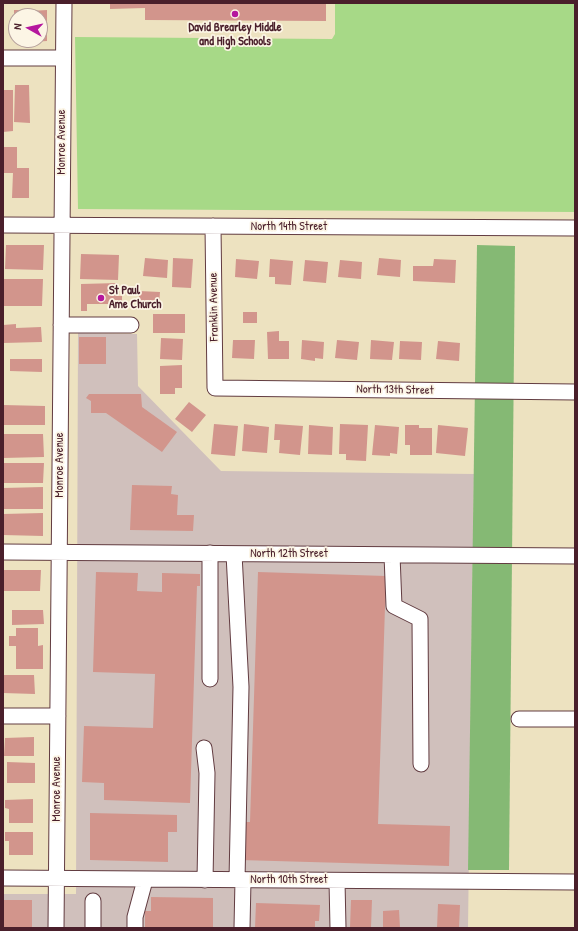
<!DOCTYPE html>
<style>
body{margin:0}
#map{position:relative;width:578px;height:931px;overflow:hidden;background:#ede2c0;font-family:"Patrick Hand",sans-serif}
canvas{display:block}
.frame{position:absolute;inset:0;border:4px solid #4a1f2b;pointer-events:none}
.north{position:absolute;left:8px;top:8px;width:40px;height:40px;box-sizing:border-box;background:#fcf5e5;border:1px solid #b59f9b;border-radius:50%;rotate:278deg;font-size:11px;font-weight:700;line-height:16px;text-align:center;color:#4a1f2b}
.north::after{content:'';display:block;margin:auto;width:14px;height:18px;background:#b5179e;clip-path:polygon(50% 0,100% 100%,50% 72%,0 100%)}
</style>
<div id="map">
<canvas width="578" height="931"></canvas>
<div class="frame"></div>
<div class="north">N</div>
</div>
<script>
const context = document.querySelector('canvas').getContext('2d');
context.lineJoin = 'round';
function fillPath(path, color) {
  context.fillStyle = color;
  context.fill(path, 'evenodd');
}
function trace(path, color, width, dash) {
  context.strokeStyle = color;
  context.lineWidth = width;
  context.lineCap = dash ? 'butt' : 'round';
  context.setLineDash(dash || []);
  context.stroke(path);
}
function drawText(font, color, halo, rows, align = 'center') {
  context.font = font + ' "Patrick Hand",sans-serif';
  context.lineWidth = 3.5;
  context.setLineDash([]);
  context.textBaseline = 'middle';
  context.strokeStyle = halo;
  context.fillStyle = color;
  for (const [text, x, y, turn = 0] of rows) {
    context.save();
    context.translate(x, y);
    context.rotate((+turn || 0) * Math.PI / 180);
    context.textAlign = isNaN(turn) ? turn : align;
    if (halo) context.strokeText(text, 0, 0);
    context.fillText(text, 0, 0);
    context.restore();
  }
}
const industrial = new Path2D(`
 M78,333l59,1 1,52 83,85 253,3 -6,454h-465v-34h73z`);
const green = new Path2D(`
 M335,3h240v209l-497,-3 -3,-172 257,2 3,-5z`);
const forest = new Path2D(`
 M477,245l38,1 -6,624h-41z`);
const building = new Path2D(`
 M110,3h216v18l-181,-1v-12l-35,1z
 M14,10h14v6h-12v21h-2z
 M47,10v31l-16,1v-2h9v-24h-9v-5z
 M15,85h14l1,38 -16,-1z
 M3,90h10v41l-10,1z
 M3,147h14v21h12v30h-17l1,-25h-10z
 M6,245h38l-1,25 -38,-1z
 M81,254l38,1 -1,25 -38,-1z
 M145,258l23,2 -1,18 -24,-2z
 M173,258l20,1 -2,29 -19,-1z
 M379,258l22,2 -1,17 -23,-2z
 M236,259l23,2 -2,18 -22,-2z
 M270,259l23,2 -2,24 -16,-1v-7h-6z
 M434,259l22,1 -1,23 -42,-2v-15h20z
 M305,260l23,2 -2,21 -23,-2z
 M340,260l22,2 -1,17 -23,-2z
 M3,279h40l-1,27h-39z
 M118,283v13h4v5h-4v3h-31v7h-6v-27z
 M139,291l21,1 -1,13h-20z
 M243,312h14v11h-14z
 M153,314h32v19h-32z
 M16,324v4l25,-1 1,15 -39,1v-18z
 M279,331v10h10v18h-21l-1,-27z
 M79,337h27v27h-27z
 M161,338l22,1 -1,21 -22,-1z
 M233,340h22l-1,19 -22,-1z
 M302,340l22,2 -1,17 -8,-1v3l-14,-2z
 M337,340l22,2 -2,18 -22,-2z
 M371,340l23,2 -2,18 -22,-1z
 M400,341l22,1 -1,18 -22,-1z
 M438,341l22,2 -1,18 -23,-2z
 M10,359h32v13l-32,-1z
 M182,365v23h-7v6h-15v-28z
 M89,394h52l1,13 35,25 -15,20 -56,-39h-15v-12l-5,-3z
 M189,402l17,13 -14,17 -17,-13z
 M3,405l42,1v19h-42z
 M214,424l24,2 -3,30 -24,-2z
 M244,424l25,3 -2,26 -25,-2z
 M275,424l28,2 -3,29 -21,-2 1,-13h-6z
 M340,424l28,1 -2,36 -20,-1v-6h-7z
 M309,425l24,2 -1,28 -24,-1z
 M375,425l24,2 -2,27 -7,-1v3l-18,-1z
 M405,425h14v3h13v27h-22v-10h-5z
 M438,425l30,3 -3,28 -29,-3z
 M3,434h40l1,23 -41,1z
 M3,463h41l-1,20h-40z
 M132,485l40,1 -1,8 7,1 -1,20h17l-1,16 -63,-1z
 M43,487v22h-40v-21z
 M43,513v23l-40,-1v-21z
 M3,570h38l-1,21h-37z
 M96,572l42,1 -1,18 25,1v-19l38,1v12h-3l-7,217 -86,-3v-17l-22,-1 2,-56 69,2 2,-54 -62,-2z
 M258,572l128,4 -8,248 72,2 -1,40 -209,-6 2,-38h8z
 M12,610h31l1,14 -32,1z
 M16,628h22v18l5,-1v24h-27v-23h-7v-10h7z
 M3,675h31l1,19 -32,-1z
 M34,737v19h-30l1,-18z
 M7,762l28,1v20h-28z
 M33,799v24h-24v-14l-4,-1v-8z
 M90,813l87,2v17h-9v30l-78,-2z
 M5,832h28v23h-24v-14h-4z
 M151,897l62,1v30h-68v-17h6z
 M3,900h29v28h-29z
 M351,900h21l-1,28h-21z
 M256,903l64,2 -1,16h-4v7h-60z
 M438,904l22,1 -1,23h-22z
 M399,910l1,18h-17v-17z`);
const minor = new Path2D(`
 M3,58h60
 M3,225l572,3
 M213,226l2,162 360,4
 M61,325h70
 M3,552l572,4
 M234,554l7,133 -4,193
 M392,555l2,51 26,13 1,145
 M210,679v-126
 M3,716h55
 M519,719h56
 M204,748l3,25 -2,107
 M3,878l572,4
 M337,881l1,47
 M56,928l8,-925
 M93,928v-27
 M135,928v-11l10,-37
 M242,928l1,-48`);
const markers = [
 [235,14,4,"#b5179e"],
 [101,298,4,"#b5179e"]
];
const poiNames = [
 ["David Brearley Middle",235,28],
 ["and High Schools",235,42],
 ["St Paul",109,291,"left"],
 ["Ame Church",109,305,"left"]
];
const streetNames = [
 ["Monroe Avenue",62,142,-90],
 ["North 14th Street",289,227],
 ["Franklin Avenue",214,307,-91],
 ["North 13th Street",395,390,1],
 ["Monroe Avenue",60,465,-90],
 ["North 12th Street",289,554],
 ["Monroe Avenue",57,789,-90],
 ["North 10th Street",289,880]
];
fillPath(industrial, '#d0c0bc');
fillPath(green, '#a7d987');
fillPath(forest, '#85b974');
fillPath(building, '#d2958c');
trace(minor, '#623c41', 17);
trace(minor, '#fff', 15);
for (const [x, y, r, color] of markers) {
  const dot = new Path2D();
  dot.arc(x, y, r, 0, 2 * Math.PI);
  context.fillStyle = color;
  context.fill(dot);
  trace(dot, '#fcf5e5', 1.5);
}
drawText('bold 12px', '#4a1f2b', '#fcf5e5', poiNames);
drawText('12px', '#4a1f2b', '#fcf5e5', streetNames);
</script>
